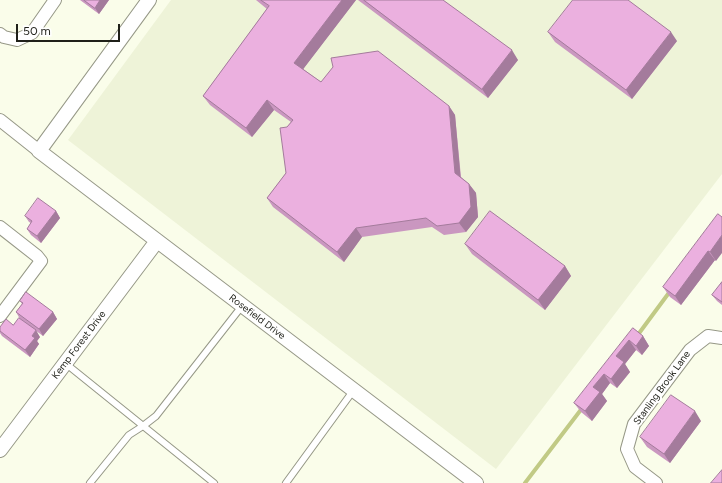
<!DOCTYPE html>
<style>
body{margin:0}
#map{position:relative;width:722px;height:483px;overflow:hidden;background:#fafdea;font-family:Figtree,sans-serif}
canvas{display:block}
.scale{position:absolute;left:16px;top:24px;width:104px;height:18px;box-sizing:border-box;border:2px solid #1f2019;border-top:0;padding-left:5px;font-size:12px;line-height:14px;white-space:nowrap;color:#1f2019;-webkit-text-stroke:3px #fff;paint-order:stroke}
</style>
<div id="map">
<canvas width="722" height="483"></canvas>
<div class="scale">50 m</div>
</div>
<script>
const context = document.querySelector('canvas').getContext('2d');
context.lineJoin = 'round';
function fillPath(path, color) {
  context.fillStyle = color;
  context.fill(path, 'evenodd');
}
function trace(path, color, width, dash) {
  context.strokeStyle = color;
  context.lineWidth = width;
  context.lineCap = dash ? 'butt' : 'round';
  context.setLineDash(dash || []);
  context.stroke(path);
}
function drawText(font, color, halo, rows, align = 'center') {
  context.font = font + ' Figtree,sans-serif';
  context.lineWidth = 4;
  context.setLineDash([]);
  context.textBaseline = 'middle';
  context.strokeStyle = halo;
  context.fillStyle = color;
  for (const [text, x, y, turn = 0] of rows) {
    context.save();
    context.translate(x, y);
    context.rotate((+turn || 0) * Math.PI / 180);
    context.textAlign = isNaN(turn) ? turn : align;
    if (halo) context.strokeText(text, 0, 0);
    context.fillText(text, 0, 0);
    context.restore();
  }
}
const built = new Path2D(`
 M171,0h551v174l-226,295 -428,-329z`);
const stream = new Path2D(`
 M637,336l34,-46
 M525,483l58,-76`);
const service = new Path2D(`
 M65,363l149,120
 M90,483l39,-48 14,-9 13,-10 86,-110
 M286,483l67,-92`);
const minor = new Path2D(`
 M0,34l4,3 13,3 15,-7 23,-33
 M0,120l39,31
 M0,227l37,29 4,5 -41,55
 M656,483l-21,-16 -8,-18 7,-25 56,-74 18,-14 14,2`);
const tertiary = new Path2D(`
 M149,0l-110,151 437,332
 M0,450l157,-209`);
const wall = new Path2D(`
 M80,0h29l-10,14z
 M256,0h100l-53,69 18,13 128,24 6,9 6,62 8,7 7,9 2,24 -12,15 -22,3 -12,-8 -70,10 -18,25 -71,-55 -6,-9 19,-25 1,-46 4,-5 -17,-12 -22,27 -42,-32 -7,-9 64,-87z
 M358,0h85l75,60 -30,38z
 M548,32l129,9 -45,58 -77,-57z
 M56,211l4,7 -19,25 -10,-8 -4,-6 4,-6 -2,-1 -4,-6z
 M718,214l-2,47 -1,-1 -34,45 -11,-8 -7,-10z
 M465,244l100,22 6,10 -26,34 -73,-56z
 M722,282v23l-5,-4 -5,-6z
 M20,301l33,11 4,7 -14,17 -23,-17 -4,-7 6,-8z
 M13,325l27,12 -3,4 2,3 -9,13 -28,-21 -2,-3v-6z
 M633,328l10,8 6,10 -7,9 -6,-5 -11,14 5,8 -13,16 -7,-5 -8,11 5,7 -15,20 -11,-9 -7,-9z
 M701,421l-31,42 -23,-16 -7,-10z`);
const shadedWall = new Path2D(`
 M100,0h9l-10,14 -4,-6z
 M342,0h14l-55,72 -7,-9z
 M671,32l6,9 -45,58 -6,-9z
 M512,50l6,10 -30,38 -6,-9z
 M267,100l7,10 -22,27 -6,-9z
 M449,106l6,9 6,67 -6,-9z
 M469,184l7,9 2,24 -12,15 -7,-9z
 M56,211l4,7 -19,25 -4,-7z
 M356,228l6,9 -18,25 -7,-10z
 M722,235v18l-6,8 -6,-9z
 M708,251l7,9 -34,45 -6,-9z
 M565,266l6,10 -26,34 -7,-10z
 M53,312l4,7 -14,17 -4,-7z
 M36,330l4,7 -3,4 2,3 -9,13 -5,-7 7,-14z
 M643,336l6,10 -7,9 -6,-9z
 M629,340l7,10 -11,14 5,8 -13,16 -6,-9 5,-23z
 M604,374l6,9 -8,11 5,7 -15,20 -7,-10 8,-24z
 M695,411l6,10 -31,42 -6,-9z`);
const building = new Path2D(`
 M84,0h16l-5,8z
 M261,0h81l-48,63 27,19 12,-15 -2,-9 47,-7 71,55 6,67 14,11 2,23 -12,16 -22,3 -11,-8 -70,10 -19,24 -70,-54 19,-25 -6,-45 7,-1 6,-7 -26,-20 -21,28 -43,-32 66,-90z
 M364,0h79l69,50 -30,39z
 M573,0h55l43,32 -45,58 -78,-58z
 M38,198l18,13 -19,25 -10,-7 5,-8 -7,-5z
 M490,211l75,55 -27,34 -73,-56z
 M718,214l4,3v18l-12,17 -2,-1 -33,45 -12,-9z
 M722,282v20l-10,-7z
 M26,292l27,20 -14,17 -23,-17 7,-9 -3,-2z
 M19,318l17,12 -4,6 3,2 -10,12 -25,-19v-4l6,-8 7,6z
 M633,328l10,8 -7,10 -7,-6 -13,16 8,6 -13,17 -7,-5 -11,13 7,5 -15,19 -11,-8z
 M671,395l24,16 -31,43 -24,-17z
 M722,470v13h-11z`);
const streetNames = [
 ["Rosefield Drive",257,317,37],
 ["Kemp Forest Drive",79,345,-53],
 ["Stanling Brook Lane",662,388,-54]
];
fillPath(built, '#eef3d8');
trace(stream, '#c1ca85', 4);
trace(service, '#969887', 8);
trace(minor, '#969887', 14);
trace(tertiary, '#969887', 16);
trace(service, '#fff', 6);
trace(minor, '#fff', 12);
trace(tertiary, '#fff', 14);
fillPath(wall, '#ca97c0');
fillPath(shadedWall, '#a47b9c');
fillPath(building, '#ebb0df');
trace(building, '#a47b9c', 1);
drawText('10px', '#1f2019', '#fff', streetNames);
</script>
